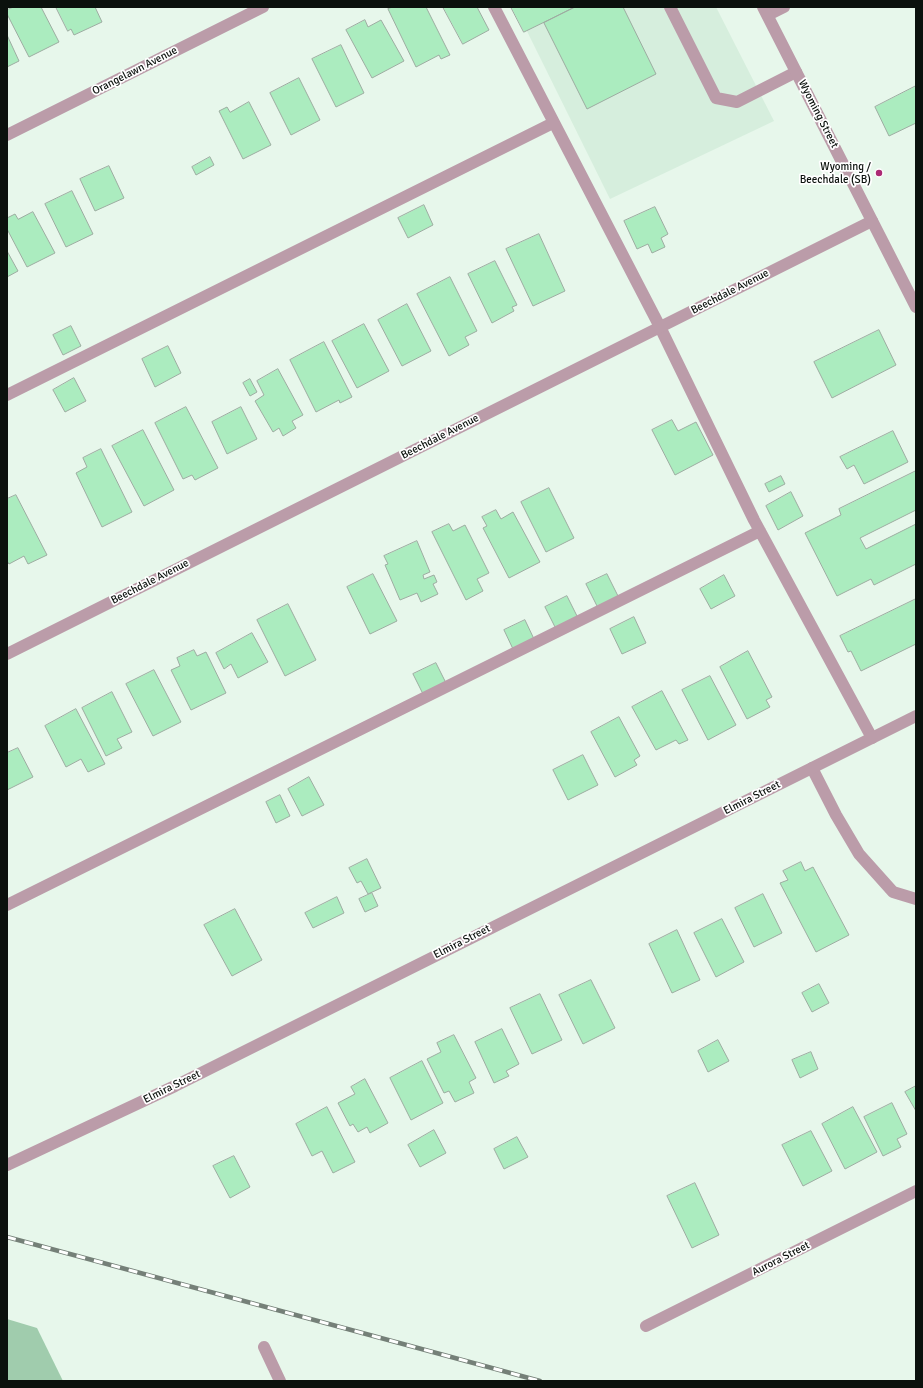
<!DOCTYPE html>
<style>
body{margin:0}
#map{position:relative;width:923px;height:1388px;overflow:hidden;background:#e7f7eb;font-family:Signika,sans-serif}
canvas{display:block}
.frame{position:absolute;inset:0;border:8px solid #0b110d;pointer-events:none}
</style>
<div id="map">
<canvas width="923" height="1388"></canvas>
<div class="frame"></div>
</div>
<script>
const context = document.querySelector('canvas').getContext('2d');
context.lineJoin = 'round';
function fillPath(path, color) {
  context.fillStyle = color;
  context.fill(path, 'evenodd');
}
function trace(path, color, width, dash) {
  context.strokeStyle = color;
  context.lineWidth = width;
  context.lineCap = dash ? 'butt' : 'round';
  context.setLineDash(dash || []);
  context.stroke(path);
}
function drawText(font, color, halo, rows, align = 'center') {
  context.font = font + ' Signika,sans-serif';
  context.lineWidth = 3.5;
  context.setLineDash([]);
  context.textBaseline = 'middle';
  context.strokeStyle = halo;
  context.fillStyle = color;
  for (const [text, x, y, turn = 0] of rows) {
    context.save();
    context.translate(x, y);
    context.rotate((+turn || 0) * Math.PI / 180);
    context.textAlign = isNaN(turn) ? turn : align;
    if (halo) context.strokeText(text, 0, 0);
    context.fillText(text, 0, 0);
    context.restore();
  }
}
const built = new Path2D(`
 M515,7h201l58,114 -164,78z`);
const green = new Path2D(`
 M7,1319l30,9 26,53h-56z`);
const building = new Path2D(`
 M14,7h27l18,35 -30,15 -22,-43v-4z
 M56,7h39l7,15 -28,13 -3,-6 -3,2z
 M393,7h33l24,48 -9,4 -2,-4 -23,12 -28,-58z
 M443,7h34l12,23 -26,14z
 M511,7h64l-51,25z
 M575,7h48l33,67 -69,35 -43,-86z
 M365,20l3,7 13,-7 23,41 -32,17 -26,-48z
 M7,35l12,26 -12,6z
 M341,45l23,48 -28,14 -24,-48z
 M299,78l21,42 -29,15 -21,-42z
 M916,86v37l-27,13 -14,-29z
 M249,102l22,43 -28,14 -24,-48 8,-4 3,5z
 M210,157l4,8 -18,10 -4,-8z
 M109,166l15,32 -29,13 -15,-32z
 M72,191l21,43 -27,13 -21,-43z
 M424,205l9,20 -25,13 -10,-20z
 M655,207l13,27 -7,4 4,9 -13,6 -4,-9 -11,5 -13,-28z
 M33,212l22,41 -28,14 -20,-38v-11l8,-4 3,5z
 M539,234l26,57 -32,15 -27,-57z
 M7,251l11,20 -11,6z
 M495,261l22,44 -5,2 2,4 -22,12 -24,-49z
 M450,277l27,54 -12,6 4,8 -20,11 -32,-62z
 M407,304l24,47 -29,15 -24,-46z
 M364,324l25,47 -32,17 -25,-47z
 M71,326l10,20 -18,9 -10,-20z
 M879,330l17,35 -64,33 -18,-36z
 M324,342l28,55 -12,6 -1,-3 -23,12 -26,-52z
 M168,346l13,27 -26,14 -13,-28z
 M278,369l25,46 -11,6 4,7 -13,8 -4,-8 -6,4 -18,-31 9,-6 -7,-14z
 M74,378l12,23 -21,11 -12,-22z
 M250,379l7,13 -7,4 -7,-13z
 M186,407l32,61 -23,12 -3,-5 -9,4 -28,-56z
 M241,407l16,32 -30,15 -15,-32z
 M672,420l6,11 18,-9 17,33 -38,20 -23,-45z
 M143,430l31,60 -30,16 -32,-60z
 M893,431l15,31 -44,22 -10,-19 -7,4 -7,-12z
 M101,449l31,63 -30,15 -26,-54 11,-6 -4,-9z
 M916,471v39l-56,28 6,11 50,-25v40l-42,21 -3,-6 -34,17 -32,-63 36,-18 -2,-6z
 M781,476l4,8 -16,8 -4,-8z
 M549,488l25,50 -28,14 -25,-50z
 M791,492l12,24 -25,14 -12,-24z
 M16,495l31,60 -19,9 -4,-8 -15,8 -2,-3v-62z
 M496,510l5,9 12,-7 27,50 -31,16 -26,-50 4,-2 -5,-9z
 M449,524l4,7 12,-6 24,48 -12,6 6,12 -17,9 -34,-68z
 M417,541l13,31 -7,3 1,4 10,-4 3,7 -4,2 5,10 -17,8 -4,-9 -17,7 -15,-35 3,-1 -4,-8z
 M373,574l24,47 -27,13 -23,-47z
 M607,574l12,24 -21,10 -12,-24z
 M724,575l11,21 -24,13 -11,-20z
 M567,596l11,22 -22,11 -11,-22z
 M916,599v45l-55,27 -10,-20 -3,1 -8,-16z
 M288,604l28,56 -31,16 -28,-56z
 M634,617l12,26 -24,11 -12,-25z
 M525,620l9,19 -21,10 -9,-19z
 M252,633l16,29 -30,16 -7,-14 -7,5 -8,-16z
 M194,650l3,6 9,-4 20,41 -35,17 -20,-40 9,-4 -3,-8z
 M748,651l24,46 -6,3 4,7 -23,12 -27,-52z
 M436,663l10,20 -23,11 -10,-20z
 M154,670l27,52 -28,14 -27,-52z
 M710,676l26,49 -28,15 -26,-50z
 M662,691l26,49 -9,4 -3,-4 -20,10 -24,-43z
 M112,692l20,40 -15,7 5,9 -16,8 -24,-48z
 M76,709l29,55 -17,8 -7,-13 -15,8 -21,-41z
 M619,717l21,39 -6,4 3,5 -22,12 -24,-45z
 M18,748l15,29 -26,13v-37z
 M583,755l15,30 -30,15 -15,-30z
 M309,777l15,28 -22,11 -14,-27z
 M280,795l10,21 -14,7 -10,-21z
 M367,859l14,29 -13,6 -7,-13 -4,2 -8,-15z
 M801,862l4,9 8,-4 36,68 -33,17 -36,-69 8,-3 -5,-9z
 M372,893l6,13 -13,6 -6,-13z
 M763,894l19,39 -28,14 -19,-39z
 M337,897l7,16 -31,15 -8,-15z
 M235,909l27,51 -30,16 -28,-51z
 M722,919l22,43 -28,15 -22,-44z
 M677,930l23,50 -28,13 -23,-49z
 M591,980l24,48 -32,16 -24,-49z
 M819,984l10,19 -17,9 -10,-19z
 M540,994l22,46 -30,14 -22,-46z
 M502,1029l17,35 -13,7 3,5 -15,7 -19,-41z
 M454,1035l22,43 -7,4 5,11 -19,9 -6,-11 -5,2 -17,-34 14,-7 -4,-9z
 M718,1040l11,21 -21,11 -10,-21z
 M811,1052l7,17 -18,9 -8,-18z
 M422,1061l21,42 -32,17 -21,-42z
 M365,1079l23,44 -18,10 -3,-6 -9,5 -5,-8 -3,2 -12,-23 17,-9 -4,-7z
 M916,1086v25l-11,-19z
 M892,1103l15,31 -10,5 4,8 -18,9 -19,-39z
 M327,1107l28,55 -22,11 -11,-22 -10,5 -16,-32z
 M853,1107l24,45 -32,17 -23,-45z
 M434,1130l12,23 -26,14 -12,-22z
 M811,1131l21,40 -29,15 -21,-41z
 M517,1137l11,20 -24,12 -10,-20z
 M234,1156l16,31 -20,11 -17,-32z
 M695,1183l24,52 -27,13 -25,-52z`);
const service = new Path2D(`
 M494,7l166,320 94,193 118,218
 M670,7l46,91 21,4 59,-30
 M7,395l546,-272
 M812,768l24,47 23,39 34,38 23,7
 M7,905l753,-374`);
const minor = new Path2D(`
 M768,15l16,-8
 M7,135l256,-128
 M7,654l865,-433
 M7,1165l168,-79 741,-370
 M646,1326l270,-135
 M264,1347l16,34`);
const tertiary = new Path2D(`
 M763,7l153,300`);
const rail = new Path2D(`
 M7,1237l533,144`);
const markers = [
 [879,173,4,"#ac2974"]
];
const streetNames = [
 ["Orangelawn Avenue",135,71,-27],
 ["Wyoming Street",818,114,63],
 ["Beechdale Avenue",730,292,-27],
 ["Beechdale Avenue",440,437,-27],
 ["Beechdale Avenue",150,582,-27],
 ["Elmira Street",752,798,-27],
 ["Elmira Street",462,942,-27],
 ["Elmira Street",172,1087,-26],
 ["Aurora Street",781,1259,-27]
];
const poiNames = [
 ["Wyoming /",871,167],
 ["Beechdale (SB)",871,180]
];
fillPath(built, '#d6eedd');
fillPath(green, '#a0ccad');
fillPath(building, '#abecbf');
trace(building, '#9daca1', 1);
trace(service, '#bb9ca9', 12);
trace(minor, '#bb9ca9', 12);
trace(tertiary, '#bb9ca9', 12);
trace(rail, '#758078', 4.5);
trace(rail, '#fff', 3, [9]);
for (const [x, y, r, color] of markers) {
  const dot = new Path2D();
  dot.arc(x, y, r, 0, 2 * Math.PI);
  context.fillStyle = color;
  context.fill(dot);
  trace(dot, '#fff', 1.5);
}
drawText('11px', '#0b110d', '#fff', streetNames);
drawText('11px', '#0b110d', '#fff', poiNames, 'right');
</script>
